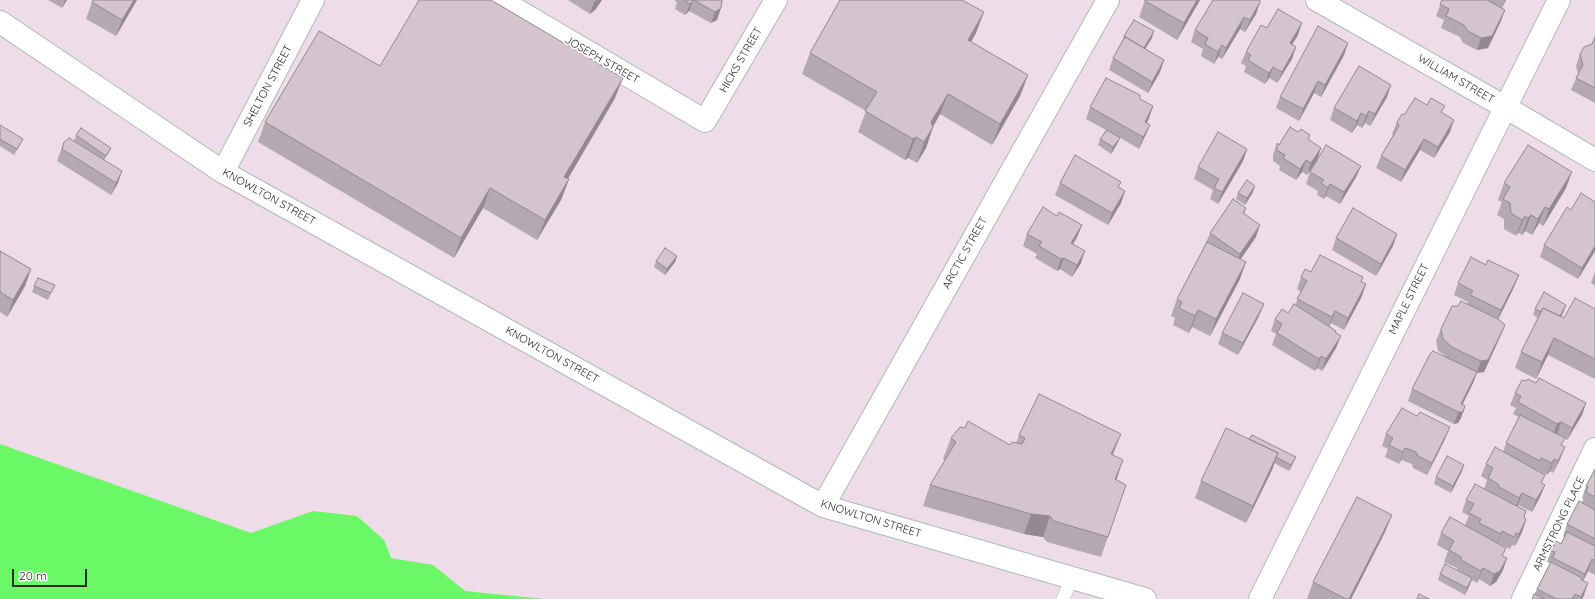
<!DOCTYPE html>
<html>
<head>
<meta charset="utf-8">
<style>
	body { margin:0 }
	#map { position:relative; width:1595px; height:599px; overflow:hidden; background:#eedce9; font-family:Quicksand,sans-serif }
	canvas { display:block }
	.scale { position:absolute; left:12px; top:569px; width:75px; height:18px; box-sizing:border-box; border:2px solid #2b2b2b; border-top:0; padding-left:5px; font-size:12px; line-height:14px; white-space:nowrap; color:#2b2b2b; -webkit-text-stroke:3px #fff; paint-order:stroke }
</style>
</head>
<body>
<div id="map">
<canvas width="1595" height="599"></canvas>
<div class="scale">20 m</div>
</div>
<script>
const ctx = document.querySelector('canvas').getContext('2d');
ctx.lineJoin = 'round';
function fillPath(path, color) { ctx.fillStyle = color; ctx.fill(path, 'evenodd'); }
const shape = rows => new Path2D(rows.map(r => 'M' + r).join(''));
function stroke(path, color, width, dash) { ctx.strokeStyle = color; ctx.lineWidth = width; ctx.lineCap = dash ? 'butt' : 'round'; ctx.setLineDash(dash || []); ctx.stroke(path); }
function drawText(font, color, halo, rows, align = 'center') {
  ctx.font = font + ' Quicksand,sans-serif'; ctx.lineWidth = 3.5; ctx.setLineDash([]); ctx.textBaseline = 'middle'; ctx.strokeStyle = halo; ctx.fillStyle = color; for (const [text, x, y, turn = 0] of rows) {
    ctx.save(); ctx.translate(x, y); ctx.rotate((+turn || 0) * Math.PI / 180); ctx.textAlign = isNaN(turn) ? turn : align; if (halo) ctx.strokeText(text, 0, 0); ctx.fillText(text, 0, 0); ctx.restore();
  }
}
fillPath(shape([
	[0,444,251,533,313,511,357,516,384,540,391,558,433,565,465,591,544,599,0,599]
]), '#6af866');
const lane = shape([
	[1063,599,1072,578]
]);
const street = shape([
	[500,0,705,121,776,0],
	[1317,0,1505,107,1595,160],
	[223,172,313,0],
	[1260,599,1559,0],
	[1523,599,1595,449]
]);
const secondary = shape([
	[0,22,223,172,823,506,1145,599],
	[823,506,1108,0]
]);
stroke(lane, '#acbcb4', 14);
stroke(street, '#acbcb4', 24);
stroke(secondary, '#acbcb4', 24);
stroke(lane, '#fff', 13);
stroke(street, '#fff', 22);
stroke(secondary, '#fff', 22);
fillPath(shape([
	[48,0,67,0,62,8],
	[137,0,116,36,86,19,92,2],
	[568,0,602,0,595,10,590,14],
	[674,0,722,0,717,20,711,23,689,11,685,15,675,9,677,2],
	[1145,0,1200,0,1177,40,1139,17],
	[1442,0,1506,0,1502,8,1501,21,1488,48,1477,50,1463,43,1460,37,1441,28,1444,20,1436,16],
	[1260,2,1256,14,1245,32,1240,29,1222,59,1218,57,1214,64,1201,56,1203,49,1191,42,1195,30],
	[1267,28,1298,35,1292,44,1292,59,1277,83,1269,78,1265,84,1244,72,1246,66,1241,63,1246,52],
	[976,33,971,42,1028,75,1020,96,992,145,940,114,933,127,926,148,917,163,908,158,905,160,858,132,866,111,802,74,810,53],
	[1124,36,1152,38,1145,49,1164,60,1160,72,1148,93,1109,70,1113,58,1122,41],
	[1595,37,1595,103,1571,90,1578,74,1576,66,1580,54,1592,44],
	[1348,43,1344,55,1321,97,1314,93,1299,121,1276,108,1280,97],
	[380,66,615,98,568,179,569,179,561,200,537,240,483,208,454,258,258,142,265,122],
	[1387,97,1370,126,1365,123,1362,128,1357,125,1352,133,1330,120,1334,108],
	[1140,99,1153,106,1149,118,1147,123,1150,125,1145,136,1139,149,1117,136,1120,138,1117,144,1111,154,1098,145,1100,139,1106,130,1086,119,1090,107],
	[1442,113,1450,132,1434,158,1420,150,1401,182,1376,168,1381,156,1393,135,1392,134,1397,122,1404,115],
	[0,125,20,145,14,155,0,146],
	[1298,132,1310,135,1308,140,1321,148,1317,160,1307,175,1302,172,1296,180,1279,170,1280,166,1273,161,1273,155,1277,143,1279,145],
	[76,135,111,148,108,154,104,160,118,183,111,195,57,161,64,142,74,141],
	[1247,149,1243,161,1218,204,1210,199,1213,190,1194,179,1198,167],
	[1361,166,1356,177,1340,204,1326,196,1324,199,1317,195,1318,191,1306,184,1310,172],
	[1060,183,1119,187,1125,191,1121,203,1108,225,1055,195],
	[1504,183,1566,188,1543,226,1539,223,1532,235,1525,231,1522,235,1518,233,1516,236,1504,229,1504,219,1497,215,1502,202,1498,200],
	[1253,192,1245,205,1236,199,1238,193],
	[1246,208,1244,214,1256,237,1240,259,1240,279,1210,336,1192,327,1189,333,1173,325,1175,318,1171,316,1177,299,1205,245,1210,233],
	[1571,210,1595,251,1578,279,1540,257,1544,245],
	[1057,216,1082,225,1077,237,1073,244,1081,263,1072,277,1060,269,1057,271,1035,258,1037,254,1023,246,1027,234],
	[1336,238,1393,246,1376,276,1332,250],
	[0,251,31,269,25,286,7,317,0,312],
	[677,256,675,262,665,275,654,267,656,261],
	[1486,265,1519,275,1514,287,1498,319,1500,337,1484,372,1477,372,1473,383,1462,405,1461,418,1458,423,1454,424,1408,401,1412,389,1445,356,1438,351,1436,341,1441,329,1458,306,1467,304,1468,302,1454,295,1458,283],
	[1595,271,1595,286,1591,283],
	[1311,272,1361,282,1362,296,1344,330,1331,323,1329,326,1336,331,1336,348,1322,371,1317,368,1315,371,1272,345,1276,334,1271,331,1275,319,1288,313,1295,305,1301,292,1297,289,1301,277],
	[34,286,52,291,48,300,32,292],
	[1535,309,1564,311,1561,317,1564,318,1595,309,1595,379,1548,355,1536,379,1515,368,1521,352,1538,318,1533,315],
	[1259,316,1238,355,1218,344,1222,333],
	[1526,381,1536,383,1586,403,1582,415,1567,440,1557,434,1562,446,1565,447,1560,459,1553,473,1550,471,1547,475,1537,470,1542,484,1545,485,1540,497,1532,512,1518,505,1517,506,1526,511,1524,517,1526,520,1522,532,1515,546,1512,545,1510,549,1498,543,1503,556,1503,570,1496,582,1490,586,1479,579,1477,583,1472,580,1465,595,1438,580,1440,574,1457,570,1457,568,1444,562,1448,551,1437,545,1441,533,1465,525,1469,516,1462,512,1466,500,1484,489,1487,480,1481,476,1486,464,1503,452,1506,443,1519,417,1513,414,1516,408,1510,405,1515,393],
	[1386,434,1445,439,1427,475,1413,468,1412,464,1401,460,1399,464,1385,457,1388,449,1382,446],
	[1019,435,1113,455,1116,480,1108,537,1101,557,1047,542,1043,537,1024,534,923,506,930,485,945,460,943,459,951,438,1010,445,1016,443],
	[1249,439,1296,457,1289,471,1274,463,1272,470,1246,523,1195,498,1201,481],
	[1595,469,1595,575,1588,571,1583,581,1584,595,1582,599,1532,599,1550,563,1547,562,1551,551,1561,544,1565,537,1563,536,1567,524,1582,503,1584,499,1582,498,1586,486],
	[1462,471,1451,493,1434,484,1436,477],
	[1385,532,1351,599,1307,599,1313,582]
]), '#b5a9b1');
fillPath(shape([
	[65,0,67,0,62,8],
	[134,0,137,0,116,36,122,20],
	[597,0,602,0,595,10,590,14,594,2],
	[693,0,689,11,685,15,690,4],
	[1197,0,1200,0,1177,40,1184,23],
	[1505,0,1506,0,1502,8],
	[1260,2,1256,14,1245,32,1250,20],
	[721,8,717,20,711,23,715,12],
	[1505,10,1501,21,1488,48,1477,50,1481,38],
	[984,12,976,33,960,61,968,40],
	[1244,17,1240,29,1222,59,1226,48],
	[1302,23,1298,35,1286,55,1290,43],
	[1154,31,1152,38,1142,54,1144,48],
	[1348,43,1344,55,1321,97,1325,85],
	[1222,45,1218,57,1214,64,1218,52],
	[1296,47,1292,59,1277,83,1282,72],
	[1164,60,1160,72,1148,93,1152,82],
	[1273,67,1269,78,1265,84,1269,73],
	[1028,75,1020,96,992,145,1000,124],
	[623,78,615,98,557,197,564,177],
	[1318,81,1314,93,1299,121,1303,109],
	[1391,85,1387,97,1370,126,1375,114],
	[948,94,940,114,924,143,931,122],
	[1153,106,1149,118,1141,134,1145,122],
	[1369,111,1365,123,1362,128,1366,116],
	[1361,113,1357,125,1352,133,1357,121],
	[1454,120,1450,132,1434,158,1438,147],
	[1150,125,1145,136,1139,149,1143,137],
	[933,127,926,148,917,163,924,142],
	[916,137,908,158,905,160,913,139],
	[1120,138,1117,144,1111,154,1113,147],
	[1424,139,1420,150,1401,182,1405,170],
	[1321,148,1317,160,1307,175,1311,163],
	[1247,149,1243,161,1218,204,1222,192],
	[1306,160,1302,172,1296,180,1300,169],
	[1361,166,1356,177,1340,204,1344,192],
	[122,171,118,183,111,195,116,183],
	[1572,172,1566,188,1543,226,1549,209],
	[569,179,561,200,537,240,545,220],
	[1330,184,1326,196,1324,199,1328,188],
	[1255,186,1253,192,1245,205,1247,198],
	[490,188,483,208,454,258,461,238],
	[1125,191,1121,203,1108,225,1112,213],
	[1545,207,1539,223,1532,235,1538,219],
	[1531,215,1525,231,1522,235,1528,218],
	[1525,216,1518,233,1516,236,1522,220],
	[1082,225,1077,237,1067,255,1071,243],
	[1260,225,1256,237,1236,266,1240,254],
	[1397,234,1393,246,1376,276,1381,264],
	[1595,246,1595,251,1578,279,1582,268],
	[1085,251,1081,263,1072,277,1077,265],
	[677,256,675,262,665,275,667,269],
	[1064,258,1060,269,1057,271,1061,259],
	[1246,262,1240,279,1210,336,1216,319],
	[31,269,25,286,7,317,13,300],
	[1519,275,1514,287,1497,322,1501,310],
	[1366,284,1362,296,1344,330,1348,318],
	[1264,304,1259,316,1238,355,1243,343],
	[1566,305,1564,311,1555,328,1557,321],
	[1198,310,1192,327,1189,333,1195,316],
	[1335,311,1331,323,1328,329,1332,317],
	[1505,325,1500,337,1484,372,1477,373,1481,361],
	[1341,336,1336,348,1322,371,1326,359],
	[1554,338,1548,355,1536,379,1542,362],
	[1321,356,1317,368,1315,371,1319,359],
	[1477,372,1473,383,1459,412,1465,406,1461,418,1458,423,1454,424,1461,404],
	[1586,403,1582,415,1567,440,1572,428],
	[1561,422,1557,434,1553,435,1557,424],
	[1450,427,1445,439,1427,475,1432,463],
	[1121,434,1113,454,1104,474,1111,454],
	[1565,447,1560,459,1553,473,1558,461],
	[1405,448,1401,460,1399,464,1403,452],
	[1278,453,1272,470,1246,523,1253,506],
	[1296,457,1289,471,1291,465],
	[1554,459,1550,471,1547,475,1552,463],
	[1123,460,1116,481,1115,479],
	[1464,465,1462,471,1451,493,1453,486],
	[1545,485,1540,497,1532,512,1536,500],
	[1522,493,1518,505,1515,510,1519,498],
	[1031,514,1050,516,1043,537,1024,534],
	[1392,515,1385,532,1351,599,1349,599],
	[1526,520,1522,532,1515,546,1519,534],
	[1502,531,1498,543,1496,546,1501,534],
	[1507,558,1503,570,1496,582,1490,586,1494,574],
	[1592,559,1588,571,1581,585,1585,574],
	[1483,568,1479,579,1477,583,1481,571],
	[1472,578,1470,584,1465,595,1467,588],
	[1588,583,1584,595,1582,599,1580,599]
]), '#948990');
const building = shape([
	[93,0,134,0,122,20,92,2,93,0],
	[419,0,491,0,623,78,564,177,569,179,545,220,490,188,461,238,265,122,319,31,380,66,419,0],
	[684,0,693,0,690,4,684,0],
	[694,0,722,0,721,8,715,12,694,0],
	[840,0,962,0,984,12,968,40,1028,75,1000,124,948,94,931,122,933,127,924,142,916,137,913,139,865,111,877,92,810,53,840,0],
	[1145,0,1197,0,1184,23,1145,1,1145,0],
	[1213,0,1260,0,1260,2,1250,20,1244,17,1226,48,1222,45,1218,52,1205,44,1208,38,1195,30,1213,0],
	[1442,0,1487,0,1505,10,1492,36,1481,38,1468,31,1464,25,1446,16,1449,9,1440,4,1442,0],
	[1278,9,1302,23,1290,43,1296,47,1282,72,1273,67,1269,73,1248,60,1251,55,1246,52,1261,25,1267,28,1278,9],
	[1134,20,1154,31,1144,48,1124,36,1134,20],
	[1318,26,1348,43,1325,85,1318,81,1303,109,1280,97,1318,26],
	[1125,37,1164,60,1152,82,1113,58,1125,37],
	[1595,37,1595,88,1576,78,1583,65,1580,54,1584,47,1592,44,1595,37],
	[1359,66,1391,85,1375,114,1369,111,1366,116,1361,113,1357,121,1334,108,1359,66],
	[1106,78,1140,95,1140,99,1153,106,1145,122,1150,125,1143,137,1090,107,1106,78],
	[1415,98,1427,105,1431,98,1445,106,1441,112,1454,120,1438,147,1424,139,1405,170,1381,156,1399,126,1397,122,1402,114,1404,115,1415,98],
	[0,125,23,139,17,149,0,139,0,125],
	[1290,127,1298,132,1301,129,1310,135,1308,139,1321,148,1311,163,1306,160,1300,169,1283,158,1285,155,1277,150,1277,143,1279,145,1290,127],
	[81,128,111,148,106,156,76,135,81,128],
	[1107,130,1120,138,1113,147,1100,139,1107,130],
	[1218,132,1247,149,1222,192,1214,188,1219,179,1198,167,1218,132],
	[69,138,122,171,116,183,62,149,64,142,69,138],
	[1326,145,1361,166,1344,192,1330,184,1328,188,1321,183,1324,180,1310,172,1326,145],
	[1528,145,1572,172,1549,209,1545,207,1538,219,1531,215,1528,218,1525,216,1522,220,1511,213,1510,203,1503,199,1510,187,1504,183,1528,145],
	[1075,155,1121,182,1118,187,1125,191,1112,213,1060,183,1075,155],
	[1247,180,1255,186,1247,198,1238,193,1247,180],
	[1581,193,1595,202,1595,246,1582,268,1544,245,1567,207,1571,210,1581,193],
	[1233,199,1246,208,1243,213,1260,225,1240,254,1210,233,1233,199],
	[1043,207,1057,216,1059,212,1082,225,1071,243,1085,251,1077,265,1064,258,1061,259,1039,246,1042,242,1027,234,1043,207],
	[1353,208,1397,234,1381,264,1336,238,1353,208],
	[1207,242,1246,262,1216,319,1198,310,1195,316,1179,308,1182,302,1177,299,1207,242],
	[665,248,677,256,667,269,656,261,665,248],
	[0,251,31,269,13,300,0,292,0,251],
	[1320,255,1363,277,1361,282,1366,284,1348,318,1335,311,1332,317,1297,299,1307,281,1301,277,1305,269,1311,272,1320,255],
	[1471,257,1486,265,1488,260,1519,275,1501,310,1470,295,1473,291,1458,283,1471,257],
	[38,278,55,285,51,293,34,286,38,278],
	[1544,292,1566,305,1560,316,1543,308,1541,312,1535,309,1544,292],
	[1243,293,1264,304,1243,343,1222,333,1243,293],
	[1575,298,1595,309,1595,359,1554,338,1542,362,1521,352,1543,308,1564,318,1575,298],
	[1461,301,1498,319,1505,325,1488,360,1481,361,1452,347,1443,339,1441,329,1452,306,1458,306,1461,301],
	[1294,304,1336,331,1335,332,1341,336,1326,359,1321,356,1319,359,1277,333,1282,324,1275,319,1282,309,1288,313,1294,304],
	[1433,351,1477,372,1461,404,1465,406,1463,412,1458,412,1412,389,1430,354,1433,351],
	[1539,378,1586,403,1572,428,1561,422,1557,424,1518,402,1521,396,1515,393,1522,380,1526,381,1528,379,1536,383,1539,378],
	[1039,394,1121,434,1111,454,1123,460,1115,479,1126,485,1108,537,1054,521,1050,516,1031,514,930,485,956,442,951,438,960,427,965,428,968,421,1010,445,1012,442,1022,444,1025,438,1019,435,1039,394],
	[1402,408,1417,416,1420,412,1450,427,1432,463,1418,456,1416,452,1405,448,1403,452,1389,445,1393,438,1386,434,1402,408],
	[1520,415,1565,438,1561,445,1565,447,1558,461,1554,459,1552,463,1541,458,1540,461,1506,443,1520,415],
	[1226,428,1278,453,1253,506,1201,481,1226,428],
	[1252,435,1296,457,1291,465,1276,457,1278,453,1249,439,1252,435],
	[1495,447,1545,475,1541,483,1545,485,1536,500,1522,493,1519,498,1499,487,1498,484,1488,478,1493,468,1486,464,1495,447],
	[1447,456,1464,465,1453,486,1436,477,1447,456],
	[1595,469,1595,497,1586,492,1588,487,1586,486,1595,469],
	[1475,484,1526,511,1524,516,1526,520,1519,534,1516,533,1514,537,1502,531,1501,534,1479,523,1481,519,1469,513,1474,504,1466,500,1475,484],
	[1357,497,1392,515,1349,599,1346,599,1313,582,1357,497],
	[1579,501,1595,510,1595,539,1567,524,1579,501],
	[1450,517,1506,548,1502,556,1507,558,1500,571,1494,574,1483,568,1481,571,1461,560,1461,557,1449,550,1454,541,1441,533,1450,517],
	[1567,532,1595,546,1595,561,1592,559,1585,574,1553,558,1555,552,1551,551,1556,541,1561,544,1567,532],
	[1551,562,1582,578,1581,580,1588,583,1581,597,1575,594,1572,599,1557,599,1537,589,1551,562],
	[1445,564,1472,578,1467,588,1440,574,1445,564],
	[1419,594,1429,599,1417,599,1419,594],
	[1534,594,1544,599,1532,599,1534,594]
]);
fillPath(building, '#d3c4ce');
stroke(building, '#948990', 1);
drawText('11px', '#2b2b2b', '#fff', [
	["JOSEPH STREET",602,60,30],
	["HICKS STREET",741,60,-60],
	["WILLIAM STREET",1456,79,30],
	["SHELTON STREET",268,86,-62],
	["KNOWLTON STREET",269,197,29],
	["ARCTIC STREET",965,253,-61],
	["MAPLE STREET",1409,299,-64],
	["KNOWLTON STREET",552,355,29],
	["KNOWLTON STREET",871,519,17],
	["ARMSTRONG PLACE",1559,524,-64]
]);
</script>
</body>
</html>
